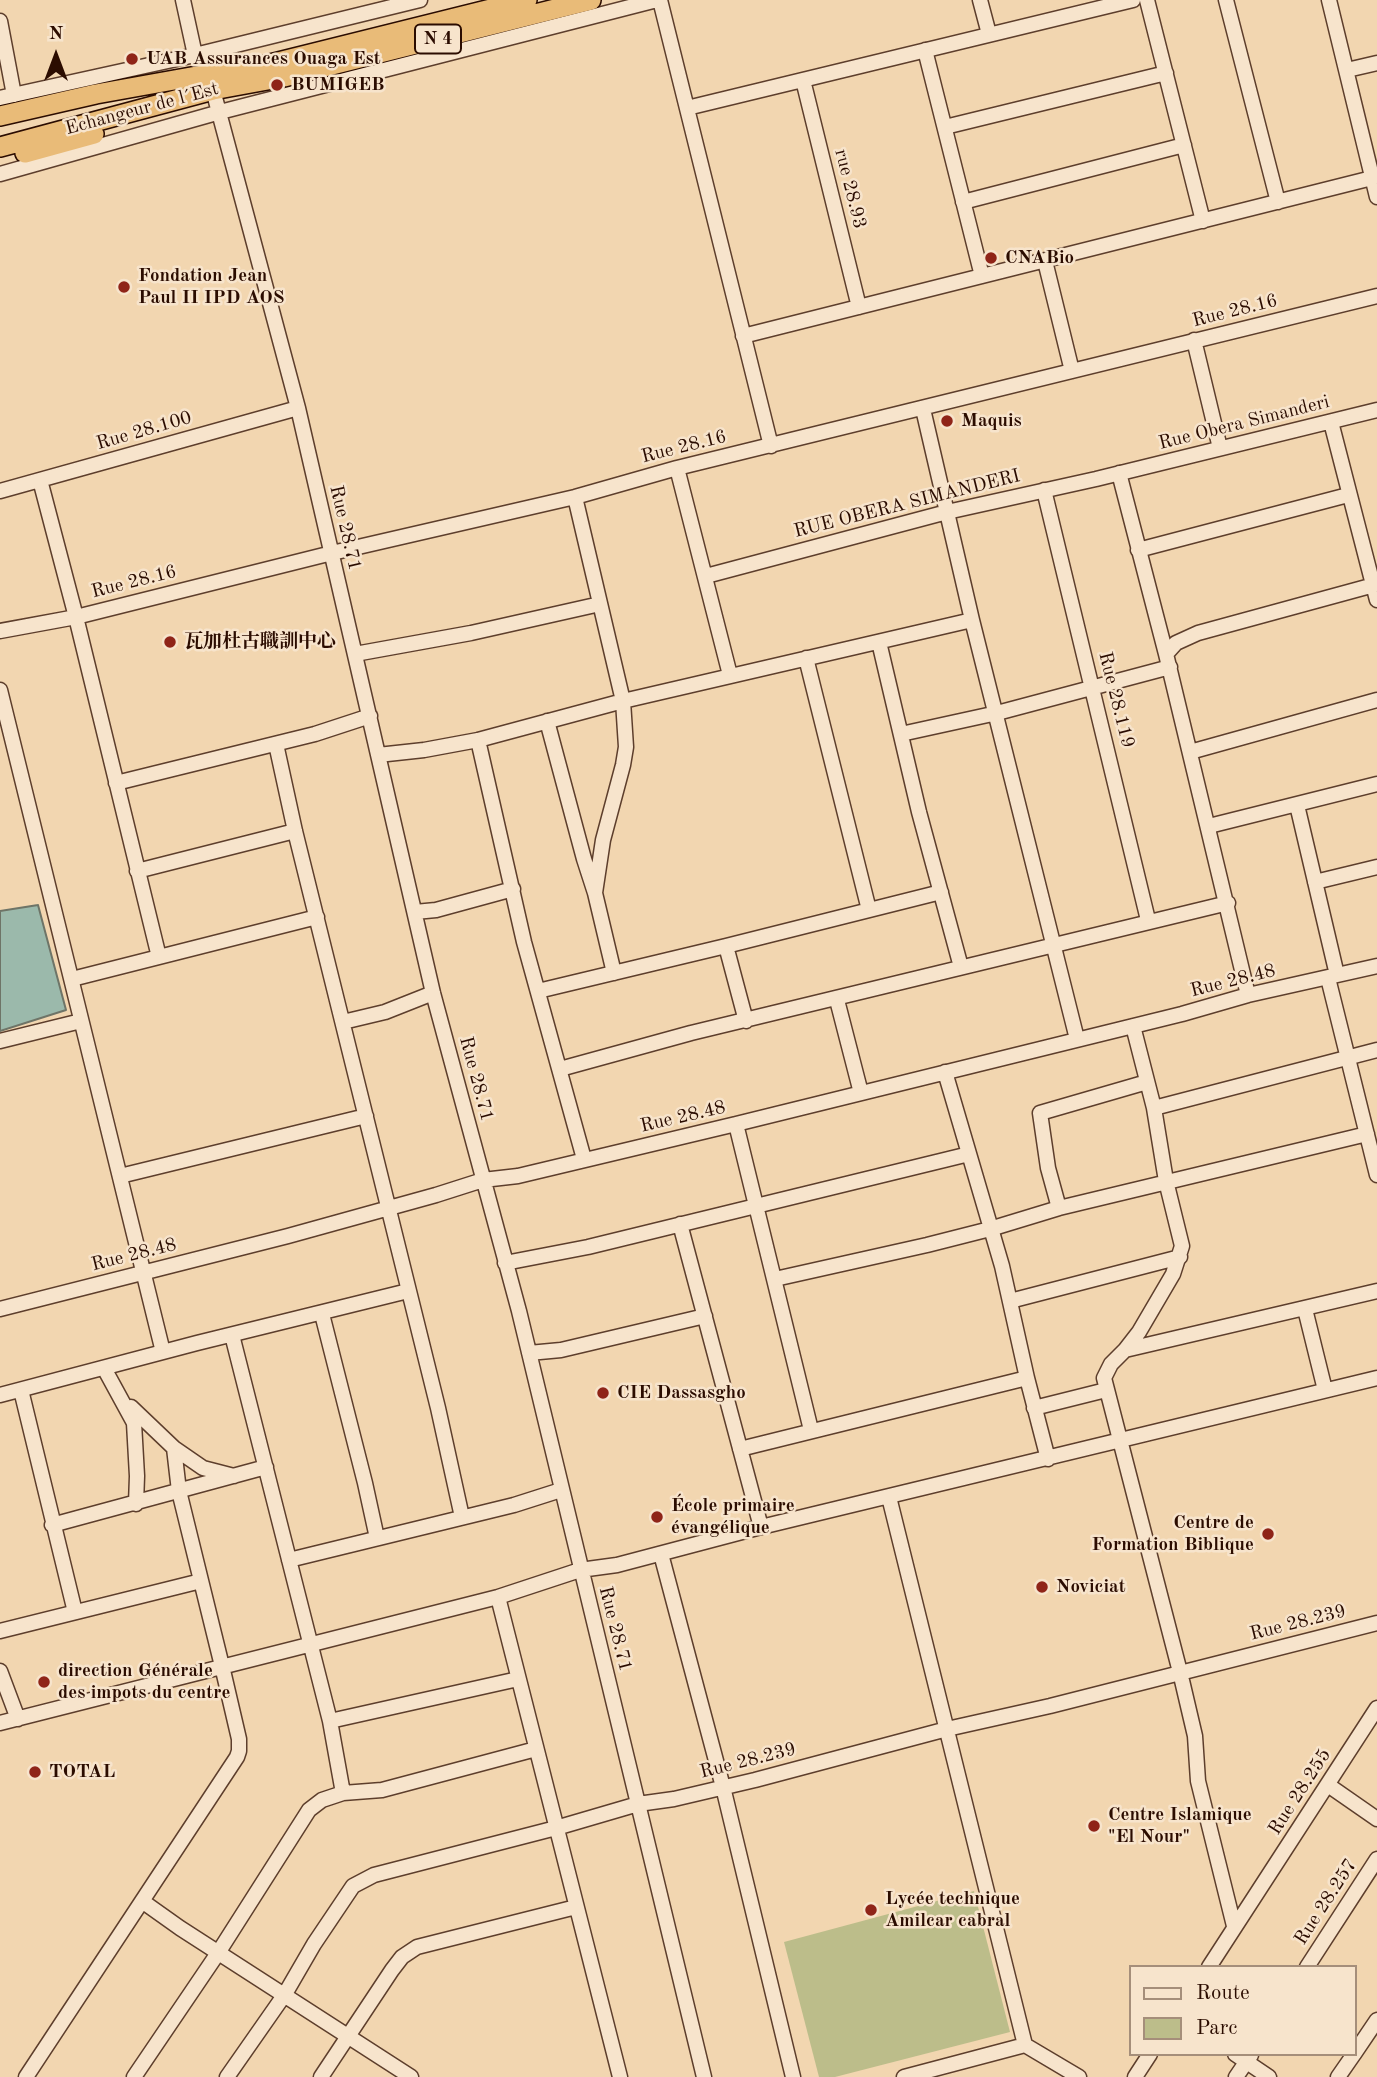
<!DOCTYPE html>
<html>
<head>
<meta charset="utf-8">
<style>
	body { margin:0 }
	#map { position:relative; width:1377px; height:2077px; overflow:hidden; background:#f2d6b0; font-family:"Old Standard TT",serif }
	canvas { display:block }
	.legend { position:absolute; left:1129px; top:1965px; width:228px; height:91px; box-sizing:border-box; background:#f7e4cc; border:2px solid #a58e7a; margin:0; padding:9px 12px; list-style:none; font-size:21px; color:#2b0c00 }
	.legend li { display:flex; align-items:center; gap:14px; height:35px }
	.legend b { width:35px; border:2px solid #a58e7a }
	.north { position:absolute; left:21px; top:21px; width:70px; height:70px; -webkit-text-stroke:5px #f7e4cc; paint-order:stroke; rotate:0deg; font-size:19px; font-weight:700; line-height:28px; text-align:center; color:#2b0c00 }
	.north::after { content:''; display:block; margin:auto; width:24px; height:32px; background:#2b0c00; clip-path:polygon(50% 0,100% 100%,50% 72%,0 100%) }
</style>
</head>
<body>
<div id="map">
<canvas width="1377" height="2077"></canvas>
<ul class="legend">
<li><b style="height:9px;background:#f7e4cc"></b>Route</li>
<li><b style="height:19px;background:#bcbd8a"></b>Parc</li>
</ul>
<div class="north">N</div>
</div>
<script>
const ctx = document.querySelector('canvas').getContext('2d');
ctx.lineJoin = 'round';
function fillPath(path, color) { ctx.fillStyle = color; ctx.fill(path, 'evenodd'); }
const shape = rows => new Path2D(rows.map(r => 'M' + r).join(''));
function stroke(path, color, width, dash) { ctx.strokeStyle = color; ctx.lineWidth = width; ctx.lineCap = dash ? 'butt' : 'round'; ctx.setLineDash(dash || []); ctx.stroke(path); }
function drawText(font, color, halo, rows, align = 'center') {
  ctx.font = font + ' "Old Standard TT","Noto Serif SC",serif'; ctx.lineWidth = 5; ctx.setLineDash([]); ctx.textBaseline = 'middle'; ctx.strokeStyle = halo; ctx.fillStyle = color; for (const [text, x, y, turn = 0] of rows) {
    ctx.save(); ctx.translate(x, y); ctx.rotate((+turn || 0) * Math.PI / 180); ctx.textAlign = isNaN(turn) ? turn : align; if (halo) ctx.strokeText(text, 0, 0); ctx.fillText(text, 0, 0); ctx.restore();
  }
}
fillPath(shape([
	[974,1891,1010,2032,835,2077,819,2077,784,1942]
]), '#bcbd8a');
const water = shape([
	[38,905,66,1010,0,1031,0,911,38,905]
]);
fillPath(water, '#9bb9ab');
stroke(water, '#6e7467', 2);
const minor = shape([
	[183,0,195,55],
	[660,0,771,446],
	[980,0,989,34],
	[1147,0,1203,221],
	[1226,0,1278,202],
	[1329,0,1377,197],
	[0,21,14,95],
	[925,50,982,276],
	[1347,70,1377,63],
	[803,80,859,307],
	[213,90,298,408,433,993,519,1311,704,2077],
	[0,98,195,55,420,0],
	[687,108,1133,0],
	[945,127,1166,73],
	[0,174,220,112,657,0],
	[963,202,1184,145],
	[1045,261,1072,371],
	[743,336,1372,178],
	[1194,340,1220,448],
	[923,409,972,620,1077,1039],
	[1331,422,1377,600],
	[677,468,730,675],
	[1119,473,1166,654,1248,995],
	[40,480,76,617,159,957],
	[1044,490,1148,920],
	[0,491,298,408],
	[575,497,623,701,626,747,623,765,603,840,595,893],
	[1138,550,1348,495],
	[706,576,947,512,1096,479,1377,410],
	[0,631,76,617,332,553,575,497,677,468,1377,296],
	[879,642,919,812,961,967],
	[355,654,471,633,600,604],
	[1166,654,1176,643,1198,633,1374,585],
	[806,658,869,910],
	[0,690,163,1352],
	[547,721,584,859,595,893,614,973],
	[901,734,997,713,1170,667],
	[478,740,524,942,584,1159],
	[276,744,295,831,438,1408,462,1517],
	[1190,752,1377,700],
	[378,755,424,750,478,740,623,701,972,620],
	[116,783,315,734,370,716],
	[1297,805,1337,975],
	[1209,826,1377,784],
	[137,871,295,831],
	[1315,882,1377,867],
	[415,912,436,910,513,889],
	[726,946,746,1021],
	[1328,978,1377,1175],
	[72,979,317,917],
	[538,991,726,946,941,892],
	[837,1000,861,1093],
	[343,1022,385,1012,433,993],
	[0,1041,81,1021],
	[560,1069,691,1033,1228,903],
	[945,1072,1002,1266,1027,1378,1048,1459],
	[1154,1108,1377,1050],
	[736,1124,811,1430],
	[120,1176,366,1116],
	[1059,1208,1048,1168,1040,1113,1147,1082],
	[680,1224,761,1527],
	[505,1263,588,1247,969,1154],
	[775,1279,927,1245,990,1229,1059,1208,1367,1134],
	[1010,1301,1180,1257],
	[0,1309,288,1236,436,1195,483,1180,518,1176,736,1124,1182,1014,1248,995,1377,966],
	[1305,1309,1325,1390],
	[322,1314,365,1483,377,1538],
	[232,1335,330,1721,343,1793],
	[1125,1350,1139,1332,1173,1274,1182,1246,1166,1181,1154,1108,1133,1026],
	[529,1353,561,1350,705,1316],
	[104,1368,134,1423,137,1476,136,1504],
	[21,1390,75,1612],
	[0,1395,197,1343,408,1291],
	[131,1407,174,1448,203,1468,234,1476],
	[1034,1408,1106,1390],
	[740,1449,1027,1378],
	[889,1497,1025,2045],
	[52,1525,266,1467],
	[661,1554,723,1787,793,2077],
	[289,1560,514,1505,561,1490],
	[498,1597,620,2077],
	[0,1631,201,1581],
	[0,1671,18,1719],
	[330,1721,518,1679],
	[0,1723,498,1597,580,1570,617,1565,761,1527,1377,1378],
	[1328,1785,1377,1819],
	[142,1901,180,1928,411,2077],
	[1234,1926,1198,1781,1195,1736,1180,1672,1104,1378,1111,1364,1125,1350,1377,1291],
	[1209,1967,1377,1708],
	[1307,1967,1377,1859],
	[1235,2054,1269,2077],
	[1354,2054,1377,2020],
	[26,2077,237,1757,239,1751,239,1739,222,1666,179,1491,174,1448],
	[134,2077,218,1953,309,1810,322,1800,343,1793,382,1790,536,1749],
	[227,2077,285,1994,314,1944,353,1886,374,1875,556,1828,638,1804,674,1799,755,1780,947,1729,1050,1706,1377,1623],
	[321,2077,392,1970,402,1957,417,1947,576,1907],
	[904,2077,1025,2045,1079,2077],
	[1135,2077,1150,2054],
	[1236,2077,1251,2055],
	[1338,2077,1354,2054]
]);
const highway = shape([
	[218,77,527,0],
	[0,116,96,94,230,70],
	[0,147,213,90,284,77,591,0],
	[25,153,94,134]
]);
stroke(minor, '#5d3e2c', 17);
stroke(highway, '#2b0c00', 22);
stroke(minor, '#f7e4cc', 14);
stroke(highway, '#e9bb78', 19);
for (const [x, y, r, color] of [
	[132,59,7,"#8f2418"],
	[277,85,7,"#8f2418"],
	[991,258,7,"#8f2418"],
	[124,287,7,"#8f2418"],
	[947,421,7,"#8f2418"],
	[170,642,7,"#8f2418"],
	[603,1393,7,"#8f2418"],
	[657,1517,7,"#8f2418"],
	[1268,1534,7,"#8f2418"],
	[1042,1587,7,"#8f2418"],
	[44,1682,7,"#8f2418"],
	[35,1772,7,"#8f2418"],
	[1094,1826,7,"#8f2418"],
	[871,1910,7,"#8f2418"]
]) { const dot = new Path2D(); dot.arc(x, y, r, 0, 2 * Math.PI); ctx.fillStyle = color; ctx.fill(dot); stroke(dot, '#f7e4cc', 2.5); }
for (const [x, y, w] of [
	[438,39,46]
]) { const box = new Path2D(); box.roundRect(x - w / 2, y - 14.5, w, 29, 5); ctx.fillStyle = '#f7e4cc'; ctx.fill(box); stroke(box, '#2b0c00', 2); }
drawText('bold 18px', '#2b0c00', null, [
	["N 4",438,39]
]);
drawText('bold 19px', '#2b0c00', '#f7e4cc', [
	["UAB Assurances Ouaga Est",146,59],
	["BUMIGEB",291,85],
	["CNABio",1005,258],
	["Fondation Jean",138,276],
	["Paul II IPD AOS",138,298],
	["Maquis",961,421],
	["瓦加杜古職訓中心",184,642],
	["CIE Dassasgho",617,1393],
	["École primaire",671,1506],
	["évangélique",671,1528],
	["Centre de",1254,1523,"right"],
	["Formation Biblique",1254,1545,"right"],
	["Noviciat",1056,1587],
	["direction Générale",58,1671],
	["des impots du centre",58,1693],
	["TOTAL",49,1772],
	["Centre Islamique",1108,1815],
	["\"El Nour\"",1108,1837],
	["Lycée technique",885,1899],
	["Amilcar cabral",885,1921]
], 'left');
drawText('19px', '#2b0c00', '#f7e4cc', [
	["Echangeur de l´Est",142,109,-15],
	["rue 28.93",850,189,76],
	["Rue 28.16",1235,311,-14],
	["Rue Obera Simanderi",1244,423,-14],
	["Rue 28.100",144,431,-16],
	["Rue 28.16",684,447,-14],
	["RUE OBERA SIMANDERI",907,504,-14],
	["Rue 28.71",345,528,77],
	["Rue 28.16",134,582,-14],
	["Rue 28.119",1116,700,76],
	["Rue 28.48",1233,981,-14],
	["Rue 28.71",476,1079,75],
	["Rue 28.48",683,1117,-13],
	["Rue 28.48",134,1255,-14],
	["Rue 28.239",1298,1623,-14],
	["Rue 28.71",615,1629,76],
	["Rue 28.239",748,1761,-14],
	["Rue 28.255",1300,1792,-57],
	["Rue 28.257",1326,1902,-57]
]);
</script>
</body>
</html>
